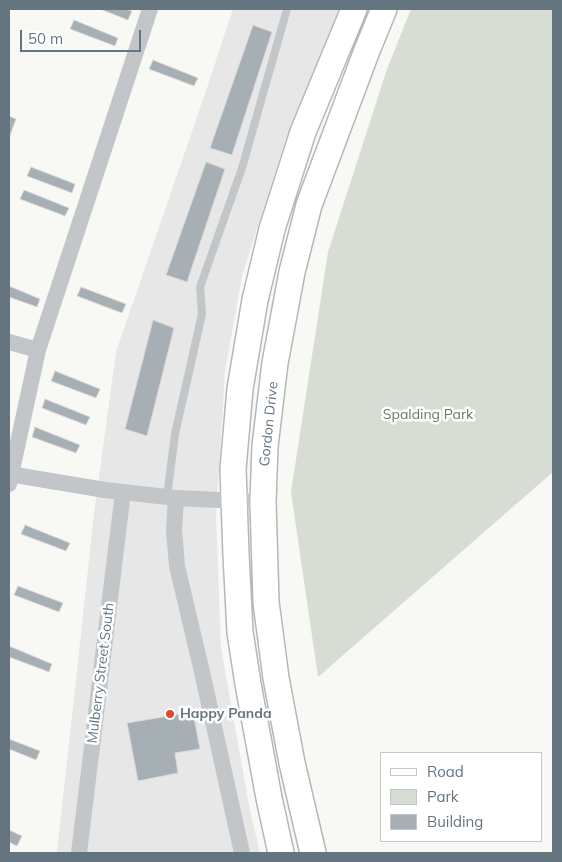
<!DOCTYPE html>
<html>
<head>
<meta charset="utf-8">
<style>
	body { margin:0 }
	#map { position:relative; width:562px; height:862px; overflow:hidden; background:#f8f8f5; font-family:Mulish,sans-serif }
	canvas { display:block }
	.frame { position:absolute; inset:0; border:10px solid #647580; pointer-events:none }
	.legend { position:absolute; left:380px; top:752px; width:162px; height:90px; box-sizing:border-box; background:#fff; border:1px solid #c1c8cc; margin:0; padding:6px 9px; list-style:none; font-size:15px; color:#647580 }
	.legend li { display:flex; align-items:center; gap:10px; height:25px }
	.legend b { width:25px; border:1px solid #c1c8cc }
	.scale { position:absolute; left:20px; top:30px; width:121px; height:22px; box-sizing:border-box; border:2px solid #647580; border-top:0; padding-left:6px; font-size:15px; line-height:18px; white-space:nowrap; color:#647580; -webkit-text-stroke:4px #fff; paint-order:stroke }
</style>
</head>
<body>
<div id="map">
<canvas width="562" height="862"></canvas>
<div class="frame"></div>
<ul class="legend">
<li><b style="height:6px;background:#fff"></b>Road</li>
<li><b style="height:14px;background:#d8ddd4"></b>Park</li>
<li><b style="height:14px;background:#a6afb4"></b>Building</li>
</ul>
<div class="scale">50 m</div>
</div>
<script>
const ctx = document.querySelector('canvas').getContext('2d');
ctx.lineJoin = 'round';
function fillPath(path, color) { ctx.fillStyle = color; ctx.fill(path, 'evenodd'); }
const shape = rows => new Path2D(rows.map(r => 'M' + r).join(''));
function stroke(path, color, width, dash) { ctx.strokeStyle = color; ctx.lineWidth = width; ctx.lineCap = dash ? 'butt' : 'round'; ctx.setLineDash(dash || []); ctx.stroke(path); }
function drawText(font, color, halo, rows, align = 'center') {
  ctx.font = font + ' Mulish,sans-serif'; ctx.lineWidth = 5; ctx.setLineDash([]); ctx.textBaseline = 'middle'; ctx.strokeStyle = halo; ctx.fillStyle = color; for (const [text, x, y, turn = 0] of rows) {
    ctx.save(); ctx.translate(x, y); ctx.rotate((+turn || 0) * Math.PI / 180); ctx.textAlign = isNaN(turn) ? turn : align; if (halo) ctx.strokeText(text, 0, 0); ctx.fillText(text, 0, 0); ctx.restore();
  }
}
fillPath(shape([
	[233,9,339,9,285,141,242,276,225,371,216,517,221,648,250,811,260,853,57,853,94,514,116,352,207,88]
]), '#e6e7e6');
fillPath(shape([
	[411,9,553,9,553,472,318,677,291,492,328,252,387,69]
]), '#d8ddd4');
const building = shape([
	[100,9,126,9,132,11,128,20,100,9],
	[74,20,118,38,115,46,70,29,74,20],
	[253,25,272,32,232,155,210,148,253,25],
	[153,60,198,78,194,86,149,69,153,60],
	[9,116,16,119,9,138,9,116],
	[206,162,225,169,187,282,166,275,206,162],
	[31,167,75,184,72,193,27,176,31,167],
	[24,190,69,208,65,216,20,199,24,190],
	[9,286,40,299,37,307,9,297,9,286],
	[81,287,126,304,122,313,77,296,81,287],
	[153,320,174,328,147,436,125,429,153,320],
	[55,371,100,389,96,398,51,381,55,371],
	[45,399,90,417,86,425,42,408,45,399],
	[35,427,80,445,76,453,32,437,35,427],
	[25,525,70,543,66,551,21,534,25,525],
	[18,586,63,603,59,612,14,595,18,586],
	[9,646,52,664,49,672,9,657,9,646],
	[193,712,200,749,175,753,178,773,138,781,127,723,193,712],
	[9,739,40,751,36,760,9,749,9,739],
	[9,830,22,836,17,846,9,842,9,830]
]);
fillPath(building, '#a6afb4');
stroke(building, '#dad9d8', 1);
const primary = shape([
	[281,853,269,798,248,684,240,632,236,554,233,469,240,389,255,300,272,229,303,132,354,9],
	[313,853,292,763,276,678,266,602,263,502,265,446,275,363,292,272,309,205,366,53,384,9]
]);
stroke(primary, '#b3b8bc', 28);
stroke(shape([
	[167,497,175,434,202,314,200,287,242,168,287,9]
]), '#c2c6c9', 8);
stroke(shape([
	[9,342,38,350],
	[9,474,105,490,176,498,263,502],
	[9,484,38,350,150,9],
	[176,498,174,530,177,566,202,672,242,853],
	[79,853,123,492]
]), '#c2c6c9', 16);
stroke(primary, '#fff', 25);
for (const [x, y, r, color] of [
	[170,714,5,"#df4b2e"]
]) { const dot = new Path2D(); dot.arc(x, y, r, 0, 2 * Math.PI); ctx.fillStyle = color; ctx.fill(dot); stroke(dot, '#fff', 2); }
drawText('14px', '#677862', '#fff', [
	["Spalding Park",428,415]
]);
drawText('14px', '#647580', '#fff', [
	["Gordon Drive",269,424,-84],
	["Mulberry Street South",101,673,-83]
]);
drawText('bold 14px', '#647580', '#fff', [
	["Happy Panda",180,714]
], 'left');
</script>
</body>
</html>
